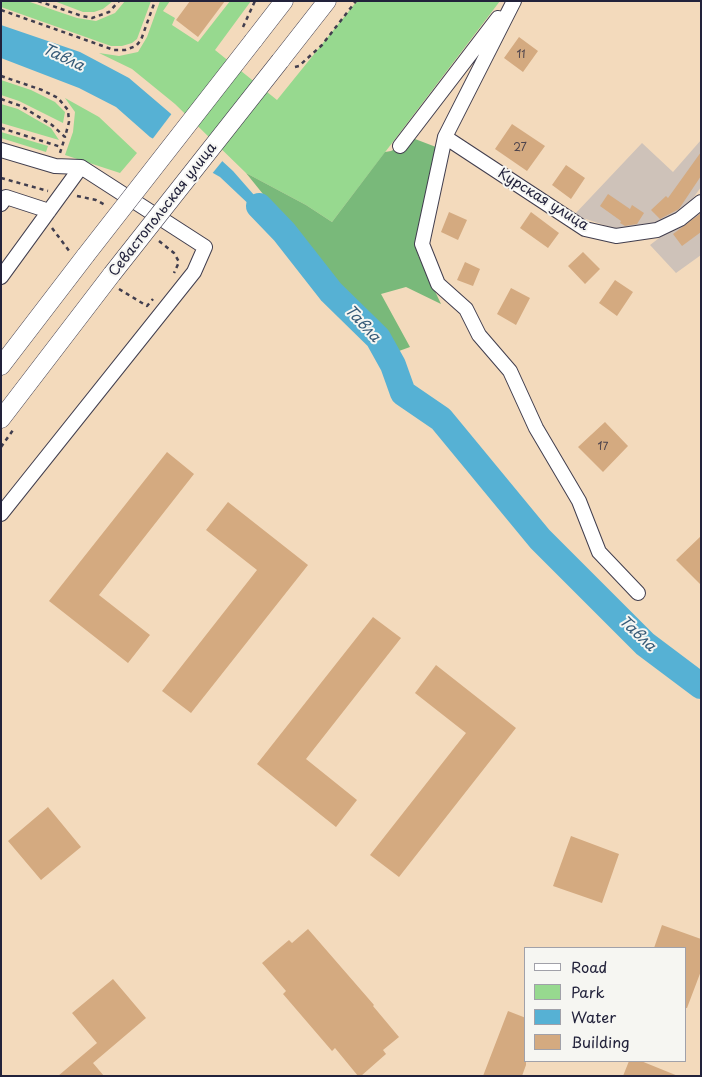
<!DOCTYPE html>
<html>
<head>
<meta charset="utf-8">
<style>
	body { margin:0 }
	#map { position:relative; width:702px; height:1077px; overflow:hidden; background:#f3dabc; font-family:"Playpen Sans",sans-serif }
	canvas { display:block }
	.frame { position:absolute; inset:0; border:2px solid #22223b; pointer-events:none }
	.legend { position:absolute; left:524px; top:947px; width:162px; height:115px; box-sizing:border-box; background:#f6f6f2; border:1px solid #a1a1a9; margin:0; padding:6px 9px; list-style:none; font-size:15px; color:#22223b }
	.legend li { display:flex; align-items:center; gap:10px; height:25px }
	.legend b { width:25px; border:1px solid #a1a1a9 }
</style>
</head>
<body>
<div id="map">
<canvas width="702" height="1077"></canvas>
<div class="frame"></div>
<ul class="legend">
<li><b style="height:6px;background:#fff"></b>Road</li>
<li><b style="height:14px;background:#97d98f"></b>Park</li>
<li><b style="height:14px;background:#56b1d4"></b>Water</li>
<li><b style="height:14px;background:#d4aa80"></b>Building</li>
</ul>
</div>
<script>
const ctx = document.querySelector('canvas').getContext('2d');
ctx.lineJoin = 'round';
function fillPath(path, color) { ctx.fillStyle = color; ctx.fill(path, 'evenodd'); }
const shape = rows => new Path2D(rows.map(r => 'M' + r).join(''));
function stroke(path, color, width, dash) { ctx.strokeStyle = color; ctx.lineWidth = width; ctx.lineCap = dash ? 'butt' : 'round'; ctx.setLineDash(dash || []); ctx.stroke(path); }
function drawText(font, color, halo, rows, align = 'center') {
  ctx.font = font + ' "Playpen Sans",sans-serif'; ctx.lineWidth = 4; ctx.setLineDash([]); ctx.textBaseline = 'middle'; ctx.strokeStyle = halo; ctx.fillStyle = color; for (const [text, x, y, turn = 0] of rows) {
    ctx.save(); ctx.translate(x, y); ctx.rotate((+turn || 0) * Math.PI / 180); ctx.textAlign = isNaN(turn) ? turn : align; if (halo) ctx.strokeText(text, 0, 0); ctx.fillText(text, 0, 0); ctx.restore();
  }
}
fillPath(shape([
	[701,140,701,187,686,208,652,228,622,231,574,215,642,143,673,172],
	[701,206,701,255,676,273,650,245]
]), '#cec2b9');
fillPath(shape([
	[1,1,27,1,77,18,96,21,115,13,125,1,151,1,137,39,132,43,122,46,111,46,1,7],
	[54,1,113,1,103,9,94,12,83,12],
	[160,1,170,1,163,11,175,18,172,25,198,42,230,1,251,1,215,50,277,100,357,1,500,1,332,222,306,205,246,173,175,104,132,69,99,53,119,56,138,52,147,37],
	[1,80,31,90,55,102,65,112,63,123,19,101,1,95],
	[65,98,99,117,137,153,120,173,65,155,73,132,75,112],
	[1,104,18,109,51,128,59,140,1,123],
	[1,132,48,146,46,152,1,138]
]), '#97d98f');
fillPath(shape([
	[415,139,436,147,418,255,441,304,406,287,381,294,410,347,399,351,330,277,246,173,306,205,332,222,385,152,391,151]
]), '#79b97a');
fillPath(shape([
	[1,25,80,52,129,78,170,113,233,171,268,211,284,232,256,211,220,177,150,137,116,107,79,88,1,58]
]), '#56b1d4');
fillPath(shape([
	[173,112,224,159,211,175,151,141]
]), '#f3dabc');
stroke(shape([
	[259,206,284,232,331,292,378,338,393,365,403,393,441,419,540,539,645,644,701,686]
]), '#56b1d4', 26);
fillPath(shape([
	[190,1,225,1,198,37,176,20],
	[519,37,538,51,523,72,504,58],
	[512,124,545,146,527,171,495,149],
	[701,152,701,176,679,209,660,219,651,210,666,196,668,198],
	[566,165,585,178,571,199,552,185],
	[608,194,630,209,632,205,644,213,637,224,625,226,620,223,621,221,600,206],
	[449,212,467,220,458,240,441,232],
	[531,212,559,233,548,248,520,228],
	[701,213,701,232,682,246,673,234],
	[583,252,600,269,585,284,568,266],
	[465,262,480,269,473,286,457,280],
	[615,280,633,292,617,316,599,303],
	[511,288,530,298,516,325,497,314],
	[605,422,628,446,603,472,578,447],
	[167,452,194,474,99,595,150,635,128,663,49,601],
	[228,502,308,565,191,713,162,691,257,570,206,530],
	[701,536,701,585,676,560],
	[373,617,401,638,306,759,357,800,336,827,257,764],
	[436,665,516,728,399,877,370,855,466,733,415,693],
	[48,807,81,847,41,880,8,841],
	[571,836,619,854,602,903,553,886],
	[662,925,701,939,701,971,687,1008,686,1008,686,948,654,948],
	[308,929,374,1005,373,1006,399,1037,383,1050,386,1054,361,1076,358,1076,335,1048,332,1051,283,994,286,991,262,963,289,940,292,943],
	[113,979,146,1018,93,1063,104,1076,58,1076,97,1043,72,1013],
	[508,1011,526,1018,526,1065,522,1076,483,1076],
	[629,1061,641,1061,678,1076,623,1076]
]), '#d4aa80');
const minor = shape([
	[514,1,445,137,422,244,438,284,466,309,479,335,510,371,536,428,579,501,599,552,638,593],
	[445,137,585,229,616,236,657,230,680,219,701,202],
	[400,146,498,18],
	[1,150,55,166,81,167,205,247,194,272,1,514],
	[1,204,6,197,49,211],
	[1,277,81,167]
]);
const major = shape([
	[253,41,284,1],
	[280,61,327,1],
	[1,366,86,255],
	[1,419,112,274]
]);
stroke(minor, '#413e4e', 16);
stroke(major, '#413e4e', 19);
stroke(shape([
	[38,1,82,16,92,18,109,12,119,1],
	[1,10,114,50,125,50,136,46,141,40,155,1],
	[243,27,255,1],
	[295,67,299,66,322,45,356,1],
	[1,76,42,90,58,98,68,110,69,122,65,137],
	[1,99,21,106,52,125,65,137,60,153],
	[1,128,61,147],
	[1,178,48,191],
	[77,196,96,200,107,206],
	[52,228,70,252],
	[159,241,174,253,179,262,174,273],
	[119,289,147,306,153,299],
	[1,447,13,430]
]), '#413e4e', 2.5, [4, 4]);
stroke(minor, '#fff', 14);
stroke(major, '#fff', 18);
const majorBridge = shape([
	[86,255,253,41],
	[112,274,280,61]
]);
stroke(majorBridge, '#413e4e', 19, []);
stroke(majorBridge, '#fff', 18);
drawText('11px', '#4e444c', null, [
	["11",521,55],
	["27",520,148],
	["17",603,447]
]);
drawText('14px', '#22223b', '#f6f6f2', [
	["Курская улица",543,200,32],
	["Севастопольская улица",163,210,-52]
]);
drawText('italic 15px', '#375b78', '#f6f6f2', [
	["Тавла",63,58,25],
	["Тавла",362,324,47],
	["Тавла",637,634,43]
]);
</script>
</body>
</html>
